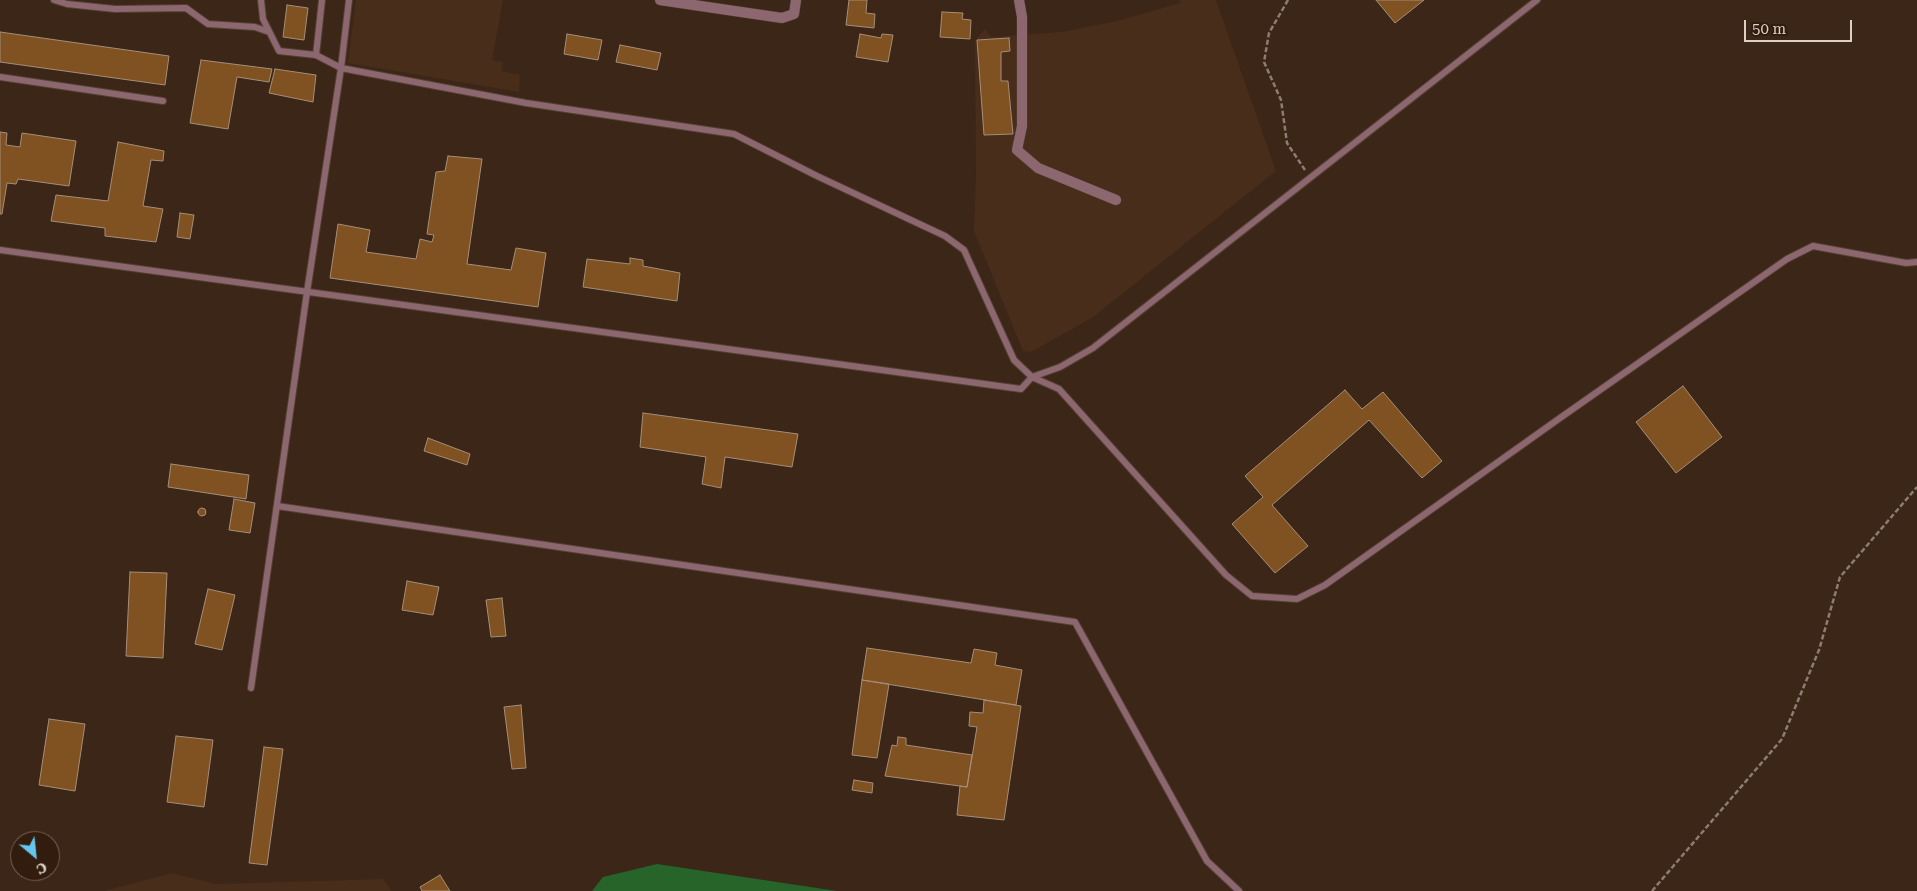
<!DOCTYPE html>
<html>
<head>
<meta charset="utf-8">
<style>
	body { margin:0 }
	#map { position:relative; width:1917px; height:891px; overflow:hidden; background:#3b2618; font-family:"Roboto Serif",serif }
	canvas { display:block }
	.north { position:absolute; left:10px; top:831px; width:50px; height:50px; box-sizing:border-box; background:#311c0e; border:1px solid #766458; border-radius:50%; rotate:152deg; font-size:14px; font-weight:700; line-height:20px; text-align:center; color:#ddcfc6 }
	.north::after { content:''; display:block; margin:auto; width:18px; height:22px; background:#64c5ee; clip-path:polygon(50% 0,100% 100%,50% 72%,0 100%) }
	.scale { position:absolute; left:1744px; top:20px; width:108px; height:22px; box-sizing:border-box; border:2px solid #ddcfc6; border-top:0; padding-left:6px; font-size:15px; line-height:18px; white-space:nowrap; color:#ddcfc6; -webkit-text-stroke:4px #311c0e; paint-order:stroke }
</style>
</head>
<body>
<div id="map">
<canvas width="1917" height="891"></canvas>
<div class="north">С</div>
<div class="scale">50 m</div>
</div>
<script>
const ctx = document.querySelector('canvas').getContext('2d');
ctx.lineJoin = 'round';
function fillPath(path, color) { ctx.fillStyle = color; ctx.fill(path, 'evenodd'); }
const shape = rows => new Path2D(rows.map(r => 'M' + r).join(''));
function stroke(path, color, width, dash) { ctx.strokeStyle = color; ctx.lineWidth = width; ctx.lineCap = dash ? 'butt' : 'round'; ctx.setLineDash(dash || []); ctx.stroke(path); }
fillPath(shape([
	[356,0,503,0,492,60,503,62,501,71,520,75,519,92,348,63],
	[1180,0,1216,0,1276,171,1092,318,1031,352,1023,351,974,231,976,175,975,40,985,29,991,37,1062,32,1117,21,1181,3],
	[172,873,216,884,383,879,392,891,104,891]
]), '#482d1a');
fillPath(shape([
	[657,864,837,891,592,891,603,877]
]), '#27642a');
const building = shape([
	[849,0,867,0,866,13,875,14,874,28,846,25,849,0],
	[1376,0,1424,0,1395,23,1376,0],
	[287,5,308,8,304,40,283,37,287,5],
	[942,12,963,13,962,19,971,20,970,39,940,37,942,12],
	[0,32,169,56,165,85,0,62,0,32],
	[567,34,602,40,598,60,564,54,567,34],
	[860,34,881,38,882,34,893,35,888,62,856,57,860,34],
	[1009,38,1010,51,1001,52,1001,81,1008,81,1013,134,984,135,977,40,1009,38],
	[620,45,661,53,657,70,616,62,620,45],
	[201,60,272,69,269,82,237,77,228,129,190,123,201,60],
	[275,69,316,75,313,102,269,93,275,69],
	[0,132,7,133,6,145,20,147,22,133,76,141,69,186,18,179,16,184,7,183,2,214,0,214,0,132],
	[118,142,164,151,163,161,151,160,143,206,163,209,156,242,105,236,105,228,51,221,56,195,108,201,118,142],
	[448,156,482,159,467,264,511,270,516,248,546,253,538,307,330,278,338,224,370,230,366,252,416,259,420,239,432,242,434,235,427,234,436,172,445,171,448,156],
	[180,213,194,215,190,239,177,237,180,213],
	[630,258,643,260,643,266,680,273,677,301,583,287,587,259,630,264,630,258],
	[1683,386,1722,437,1676,473,1636,422,1683,386],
	[1345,390,1362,409,1383,392,1442,461,1422,478,1369,420,1272,505,1308,546,1275,573,1232,524,1263,497,1245,476,1345,390],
	[643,413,798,434,792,467,725,457,721,488,702,484,706,457,640,447,643,413],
	[428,438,470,454,467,465,424,451,428,438],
	[171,464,249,475,246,499,168,487,171,464],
	[234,499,255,503,250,533,229,530,234,499],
	'198 512a4 4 0 1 1 8 0a4 4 0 1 1-8 0Z',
	[130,572,167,573,163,658,126,656,130,572],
	[407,581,439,587,433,615,402,610,407,581],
	[208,589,235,595,222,650,195,644,208,589],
	[502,598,506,636,491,637,486,600,502,598],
	[867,648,971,663,974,649,997,653,995,665,1022,670,1016,705,862,680,867,648],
	[862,680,889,684,877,758,852,755,862,680],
	[984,700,1021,706,1004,820,957,815,960,786,967,787,977,727,969,726,970,712,983,713,984,700],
	[521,705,526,768,512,769,504,707,521,705],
	[49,719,85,724,75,791,39,785,49,719],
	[176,736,213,740,204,807,167,802,176,736],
	[898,737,906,738,906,745,972,755,967,787,885,776,892,745,897,746,898,737],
	[264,747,283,749,267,865,249,863,264,747],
	[854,780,873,783,872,793,852,790,854,780],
	[440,875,450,891,422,891,420,887,440,875]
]);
fillPath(building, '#805221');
stroke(building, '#a58e7a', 1);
const service = shape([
	[54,0,67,4,115,9,186,8,208,24,255,27,269,32],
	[261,0,263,19,279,51,316,55,322,0],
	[316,55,341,68,349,0],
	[0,77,163,101],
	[0,250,1021,389,1032,377,1059,389,1226,575,1252,596,1297,599,1325,585,1560,418,1787,259,1813,246,1906,263,1917,262],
	[277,506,1075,622,1207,861,1239,891],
	[251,688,307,292,341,68,526,103,734,134,817,176,945,236,964,250,1014,360,1032,377,1060,367,1093,348,1537,0]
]);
const minor = shape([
	[660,0,782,18,794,14,796,0],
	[1019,0,1022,17,1022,126,1017,150,1038,168,1116,200]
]);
stroke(service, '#554134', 8);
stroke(minor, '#554134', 11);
stroke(shape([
	[1288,0,1269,33,1264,62,1281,100,1287,143,1305,170],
	[1652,891,1782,739,1819,650,1840,577,1917,487]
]), '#8e7c71', 2.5, [5, 2.5]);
stroke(service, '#8d676f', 6);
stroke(minor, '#8d676f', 10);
</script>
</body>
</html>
